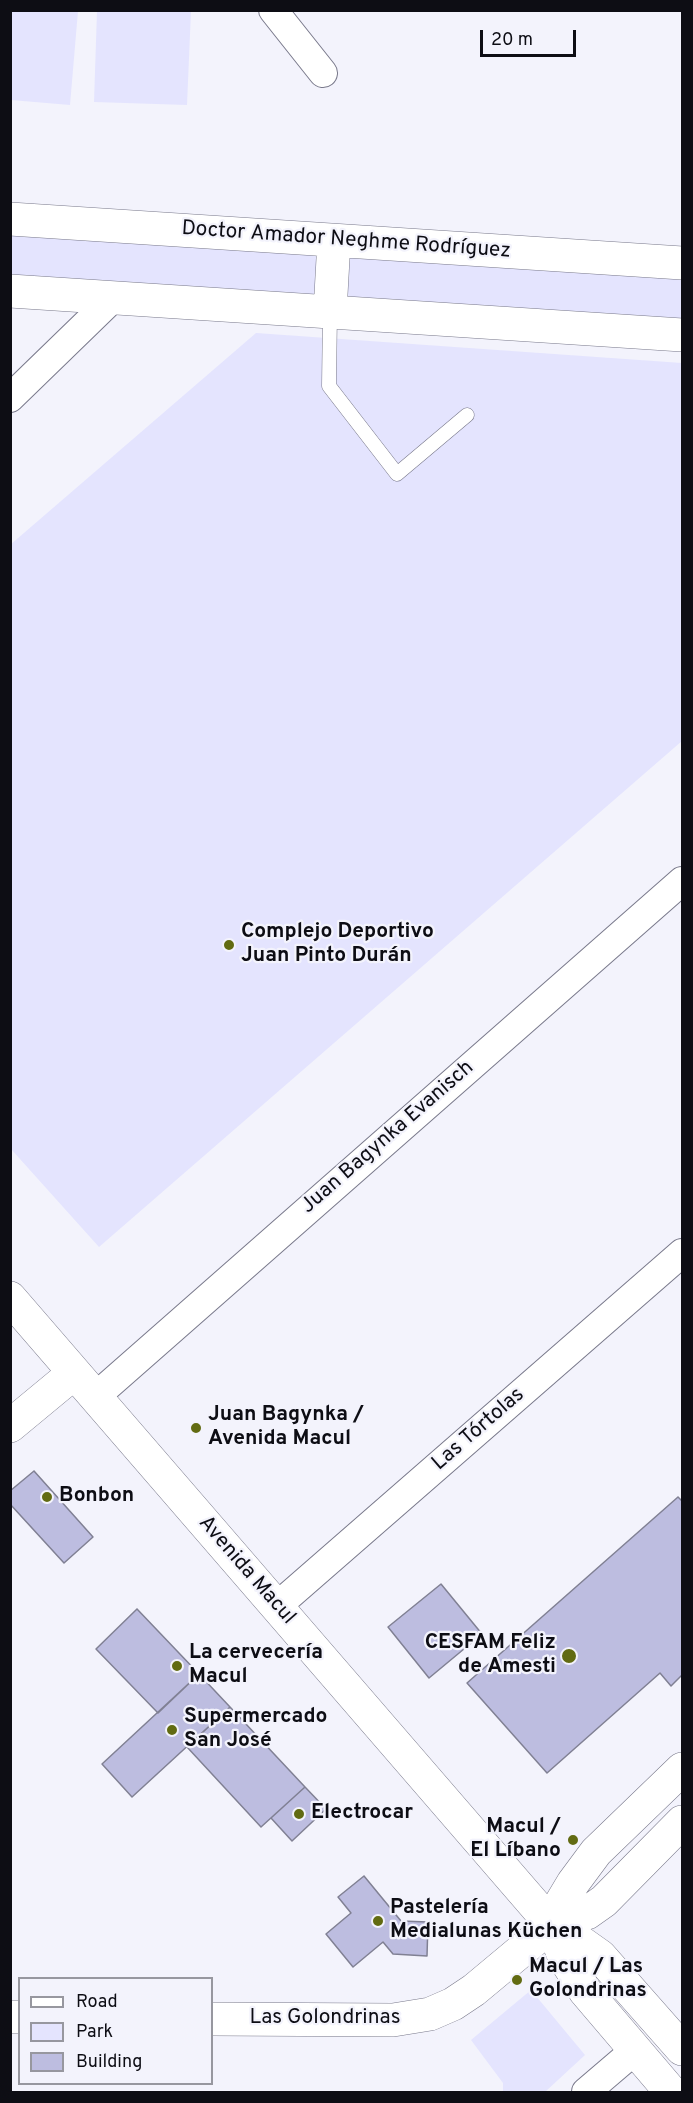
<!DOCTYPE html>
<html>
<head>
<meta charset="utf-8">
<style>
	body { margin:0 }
	#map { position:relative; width:693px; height:2103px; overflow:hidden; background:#f3f3fc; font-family:Overpass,sans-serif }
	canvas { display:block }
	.frame { position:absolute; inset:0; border:12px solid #0d0d14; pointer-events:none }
	.legend { position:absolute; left:18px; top:1977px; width:195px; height:108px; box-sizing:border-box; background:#f3f3fc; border:2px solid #97979f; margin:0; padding:8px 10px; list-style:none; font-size:18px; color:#0d0d14 }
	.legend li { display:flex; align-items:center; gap:12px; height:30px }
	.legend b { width:30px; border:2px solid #97979f }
	.scale { position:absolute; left:480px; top:30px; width:96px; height:27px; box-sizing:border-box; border:3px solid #0d0d14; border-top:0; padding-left:8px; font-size:18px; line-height:21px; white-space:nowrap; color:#0d0d14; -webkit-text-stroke:4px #f3f3fc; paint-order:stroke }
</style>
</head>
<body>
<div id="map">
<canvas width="693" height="2103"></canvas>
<div class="frame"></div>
<ul class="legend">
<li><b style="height:8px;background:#fff"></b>Road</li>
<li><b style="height:16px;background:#e4e4fe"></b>Park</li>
<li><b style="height:16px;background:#bdbde0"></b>Building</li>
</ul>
<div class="scale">20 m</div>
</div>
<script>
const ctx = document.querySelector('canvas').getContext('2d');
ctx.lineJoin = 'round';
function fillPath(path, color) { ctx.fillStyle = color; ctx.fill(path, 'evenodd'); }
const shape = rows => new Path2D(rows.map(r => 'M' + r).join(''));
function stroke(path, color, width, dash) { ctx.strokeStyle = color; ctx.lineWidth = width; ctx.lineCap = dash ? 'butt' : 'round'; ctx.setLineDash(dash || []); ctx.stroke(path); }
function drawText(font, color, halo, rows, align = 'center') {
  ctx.font = font + ' Overpass,sans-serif'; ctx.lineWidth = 4.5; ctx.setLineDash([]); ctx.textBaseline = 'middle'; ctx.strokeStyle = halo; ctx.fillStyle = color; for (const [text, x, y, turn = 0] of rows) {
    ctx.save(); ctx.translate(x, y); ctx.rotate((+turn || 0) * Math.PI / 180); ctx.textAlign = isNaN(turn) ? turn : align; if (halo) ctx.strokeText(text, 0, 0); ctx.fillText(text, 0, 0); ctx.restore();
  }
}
fillPath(shape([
	[10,11,78,11,70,105,11,100],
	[97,11,191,11,187,105,94,102],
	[10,235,682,279,682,320,11,276],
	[256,333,682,363,682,741,99,1247,11,1149,10,545],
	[531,1990,585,2055,545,2092,503,2092,503,2083,471,2040]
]), '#e4e4fe');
const building = shape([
	[34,1471,93,1537,64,1563,10,1504,10,1491,34,1471],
	[678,1497,682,1501,682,1675,671,1686,660,1673,547,1773,467,1683,678,1497],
	[441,1584,482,1634,429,1678,388,1627,441,1584],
	[137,1609,199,1674,158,1713,96,1649,137,1609],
	[199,1674,230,1707,132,1797,102,1764,199,1674],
	[230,1707,305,1787,261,1827,187,1747,230,1707],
	[305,1787,326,1809,292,1841,271,1818,305,1787],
	[364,1876,401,1921,428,1922,427,1956,393,1954,383,1942,353,1967,326,1934,351,1913,338,1897,364,1876]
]);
fillPath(building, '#bdbde0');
stroke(building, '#808093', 1.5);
const lane = shape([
	[330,312,329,386,397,474,467,415]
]);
const street = shape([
	[273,10,323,73],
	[10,398,113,298],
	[95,1397,682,881],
	[276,1607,682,1253],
	[586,2092,634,2051]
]);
const secondary = shape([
	[10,219,682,263],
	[10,291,682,335],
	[330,312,334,241],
	[10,1426,74,1373],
	[552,1925,561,1903,573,1883,596,1852,682,1769],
	[10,2017,20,2017],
	[212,2019,393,2020,430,2014,453,2004,474,1990,552,1925,587,1913,604,1901,682,1822]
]);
const primary = shape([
	[10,1298,552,1925,565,1959,585,1991,671,2092],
	[552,1925,569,1934,600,1956,682,2049]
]);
stroke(lane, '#79798b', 15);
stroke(street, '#79798b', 30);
stroke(secondary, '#79798b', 34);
stroke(primary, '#79798b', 34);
stroke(lane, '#fff', 14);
stroke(street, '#fff', 28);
stroke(secondary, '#fff', 33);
stroke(primary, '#fff', 33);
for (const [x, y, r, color] of [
	[229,945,6,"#626b12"],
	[196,1428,6,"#626b12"],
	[47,1497,6,"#626b12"],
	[569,1656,8,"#626b12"],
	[177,1666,6,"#626b12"],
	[172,1730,6,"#626b12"],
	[299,1814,6,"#626b12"],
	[573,1840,6,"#626b12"],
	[378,1921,6,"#626b12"],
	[517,1980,6,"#626b12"]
]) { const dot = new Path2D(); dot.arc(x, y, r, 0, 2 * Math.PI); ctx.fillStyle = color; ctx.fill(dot); stroke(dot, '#f3f3fc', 2); }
drawText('21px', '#0d0d14', '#f3f3fc', [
	["Doctor Amador Neghme Rodríguez",346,241,4],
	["Juan Bagynka Evanisch",388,1138,-41],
	["Las Tórtolas",479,1430,-41],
	["Avenida Macul",246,1571,49],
	["Las Golondrinas",325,2019]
]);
drawText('bold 21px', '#0d0d14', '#f3f3fc', [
	["Complejo Deportivo",241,933],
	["Juan Pinto Durán",241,957],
	["Juan Bagynka /",208,1416],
	["Avenida Macul",208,1440],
	["Bonbon",59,1497],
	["CESFAM Feliz",556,1644,"right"],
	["de Amesti",556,1668,"right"],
	["La cervecería",189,1654],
	["Macul",189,1678],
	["Supermercado",184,1718],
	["San José",184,1742],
	["Electrocar",311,1814],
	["Macul /",561,1828,"right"],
	["El Líbano",561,1852,"right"],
	["Pastelería",390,1909],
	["Medialunas Küchen",390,1933],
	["Macul / Las",529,1968],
	["Golondrinas",529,1992]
], 'left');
</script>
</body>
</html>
